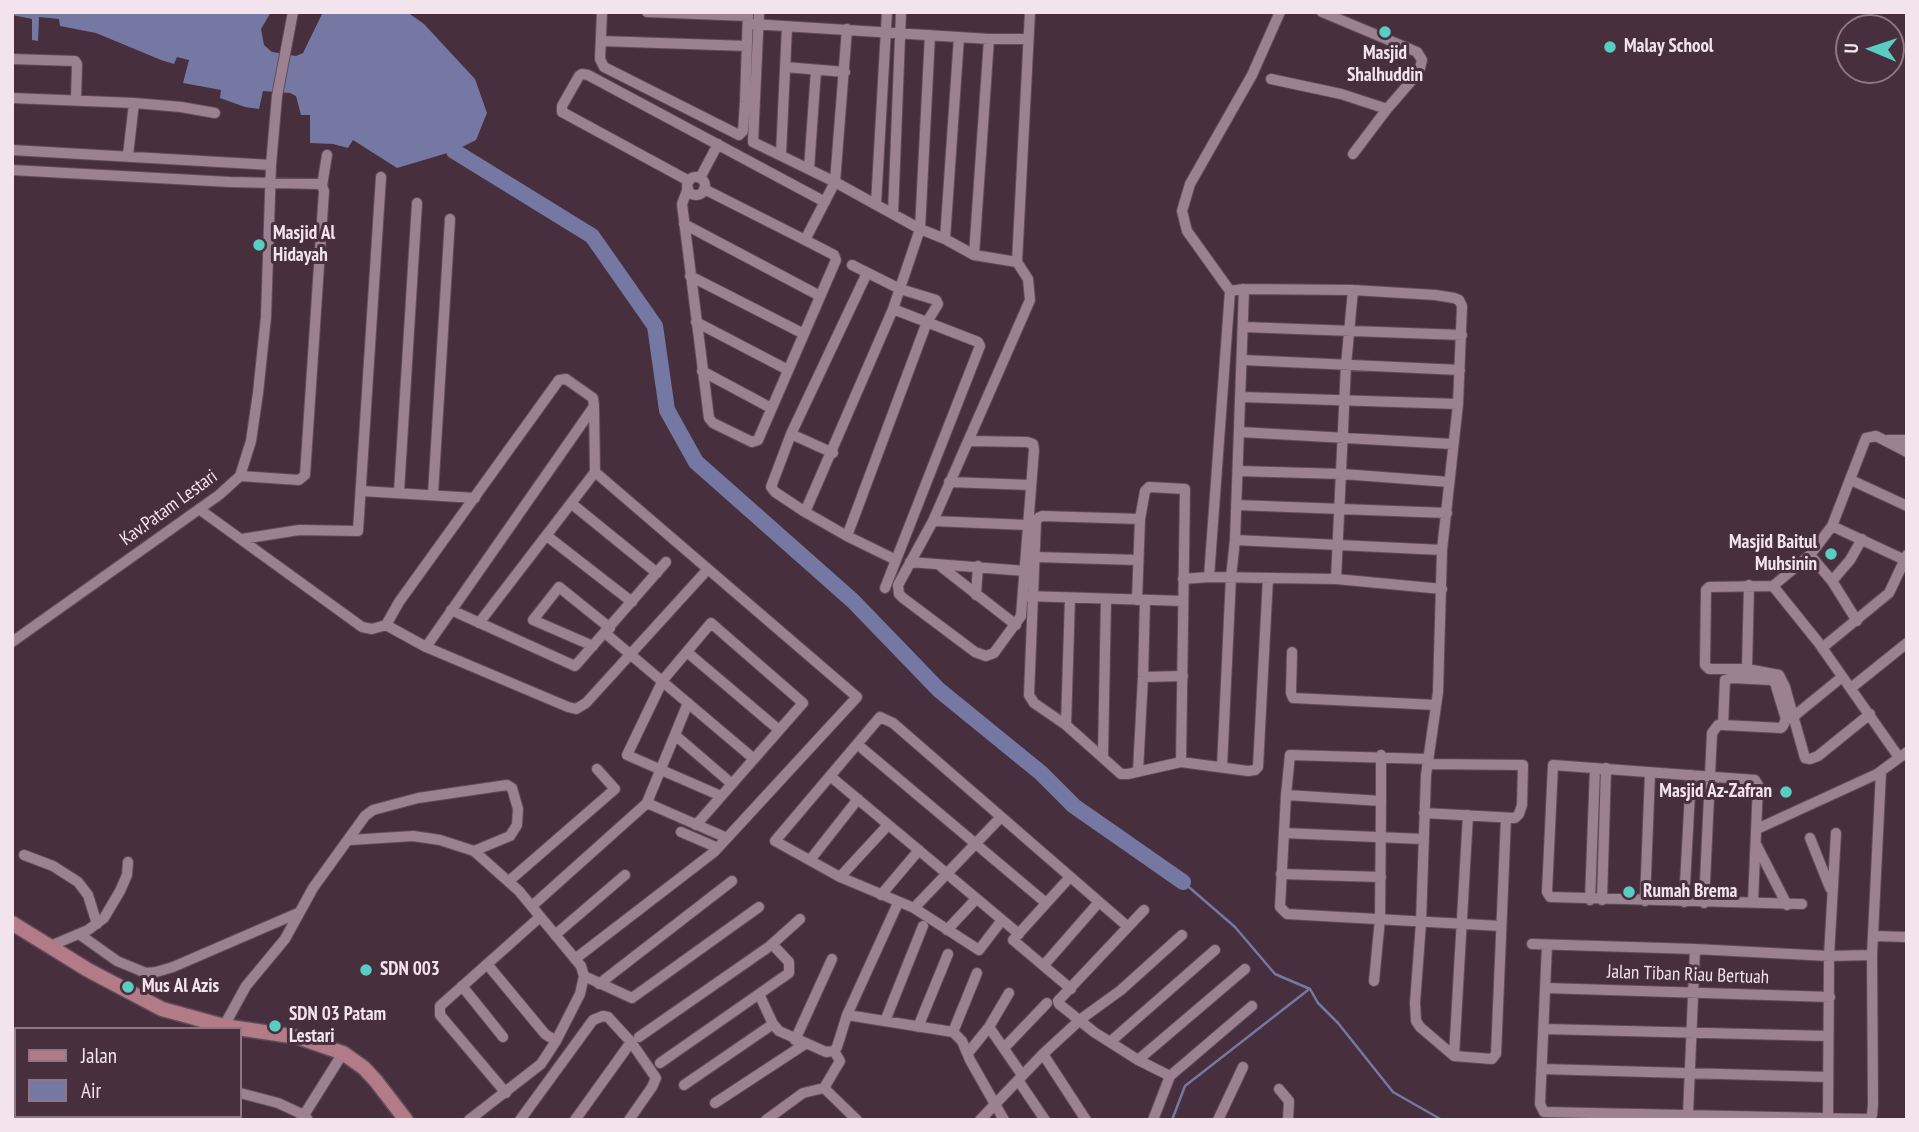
<!DOCTYPE html>
<html>
<head>
<meta charset="utf-8">
<style>
	body { margin:0 }
	#map { position:relative; width:1919px; height:1132px; overflow:hidden; background:#472f3d; font-family:"PT Sans Narrow",sans-serif }
	canvas { display:block }
	.frame { position:absolute; inset:0; border:14px solid #f3e3ec; pointer-events:none }
	.legend { position:absolute; left:14px; top:1027px; width:228px; height:91px; box-sizing:border-box; background:#472f3d; border:2px solid #8c7783; margin:0; padding:9px 12px; list-style:none; font-size:21px; color:#f3e3ec }
	.legend li { display:flex; align-items:center; gap:14px; height:35px }
	.legend b { width:35px; border:2px solid #8c7783 }
	.north { position:absolute; left:1835px; top:14px; width:70px; height:70px; box-sizing:border-box; background:#472f3d; border:2px solid #8c7783; border-radius:50%; rotate:272deg; font-size:19px; font-weight:700; line-height:28px; text-align:center; color:#f3e3ec }
	.north::after { content:''; display:block; margin:auto; width:24px; height:32px; background:#57cec1; clip-path:polygon(50% 0,100% 100%,50% 72%,0 100%) }
</style>
</head>
<body>
<div id="map">
<canvas width="1919" height="1132"></canvas>
<div class="frame"></div>
<ul class="legend">
<li><b style="height:9px;background:#b37a88"></b>Jalan</li>
<li><b style="height:19px;background:#7578a3"></b>Air</li>
</ul>
<div class="north">U</div>
</div>
<script>
const ctx = document.querySelector('canvas').getContext('2d');
ctx.lineJoin = 'round';
function fillPath(path, color) { ctx.fillStyle = color; ctx.fill(path, 'evenodd'); }
const shape = rows => new Path2D(rows.map(r => 'M' + r).join(''));
function stroke(path, color, width, dash) { ctx.strokeStyle = color; ctx.lineWidth = width; ctx.lineCap = dash ? 'butt' : 'round'; ctx.setLineDash(dash || []); ctx.stroke(path); }
function drawText(font, color, halo, rows, align = 'center') {
  ctx.font = font + ' "PT Sans Narrow",sans-serif'; ctx.lineWidth = 6; ctx.setLineDash([]); ctx.textBaseline = 'middle'; ctx.strokeStyle = halo; ctx.fillStyle = color; for (const [text, x, y, turn = 0] of rows) {
    ctx.save(); ctx.translate(x, y); ctx.rotate((+turn || 0) * Math.PI / 180); ctx.textAlign = isNaN(turn) ? turn : align; if (halo) ctx.strokeText(text, 0, 0); ctx.fillText(text, 0, 0); ctx.restore();
  }
}
fillPath(shape([
	[12,12,271,12,261,29,264,45,272,52,296,56,303,53,323,12,407,12,424,24,475,79,487,113,476,140,454,151,397,168,353,140,348,148,333,144,310,143,310,115,301,115,296,96,290,93,263,91,259,109,245,107,220,98,221,90,183,83,189,60,177,57,174,64,161,60,96,33,60,26,59,19,39,17,38,41,32,40,32,19,12,15]
]), '#7578a3');
stroke(shape([
	[1183,882,1235,927,1275,974,1310,989,1318,1003,1338,1023,1393,1092,1442,1120],
	[1172,1120,1185,1086,1308,990]
]), '#7578a3', 2.5);
stroke(shape([
	[454,151,592,236,655,326,667,410,696,462,853,601,939,690,1041,773,1074,806,1183,882]
]), '#7578a3', 16);
const street = shape([
	[602,12,600,59,604,67,739,135,743,131,745,102,748,12],
	[647,12,748,16],
	[759,12,753,142,835,182,920,229,945,239,974,255,1017,262],
	[1280,12,1252,75,1190,184,1182,211,1187,231,1230,291,1244,289,1353,290,1435,295,1454,298,1459,300,1462,306,1458,404,1442,550,1438,692,1426,775,1421,923,1415,1003,1416,1021,1420,1027,1454,1056,1492,1059,1496,1054,1506,818],
	[1322,12,1417,52,1422,60,1419,72,1387,109,1353,154],
	[752,24,989,39,1028,39],
	[601,41,747,46],
	[12,59,75,61,77,64,76,100],
	[785,67,845,72],
	[1271,79,1341,94,1387,109],
	[12,98,134,103,181,107,215,113],
	[12,150,271,165],
	[781,154,787,27],
	[128,155,134,103],
	[809,169,816,70],
	[12,170,230,182,319,184,322,186,324,191,305,475,299,480,240,476],
	'687 186a9 9 0 1 1 18 0a9 9 0 1 1-18 0Z',
	[700,178,718,144],
	[689,181,562,112,562,106,579,76,582,74,588,75,825,202],
	[322,186,327,155],
	[688,188,682,204,709,418,713,423,752,442,758,440,836,260,834,255,805,240],
	[704,189,805,240,835,182,847,29],
	[876,204,887,12],
	[893,214,901,12],
	[684,224,820,296],
	[945,239,959,37],
	[974,255,989,39],
	[867,273,791,434,771,487,775,492,805,512,847,536,896,560],
	[690,276,804,334],
	[696,322,788,370],
	[1243,327,1462,335],
	[1243,360,1460,370],
	[702,371,771,408],
	[1241,397,1458,404],
	[1240,432,1452,444],
	[791,434,833,453],
	[1888,440,1907,440],
	[969,441,1027,442,1033,444,1034,450,1021,616,994,653,986,656,975,652,903,598,899,594,898,585,933,521,1030,300,1028,279,1017,262,1030,12],
	[1238,471,1342,474,1449,482],
	[1851,480,1907,506],
	[949,482,1030,485],
	[362,491,475,498],
	[399,492,417,203],
	[433,494,450,219],
	[572,504,657,573],
	[1236,505,1447,513],
	[199,509,362,627,372,629,386,625,426,647,590,412,594,406,593,398,566,379,559,380,399,602,386,625],
	[805,512,893,309,920,229,930,35],
	[1140,519,1042,516,1038,518,1036,522,1029,695,1034,703,1066,725,1121,774,1128,774,1181,762,1248,771,1255,770,1258,767,1268,578],
	[933,521,1027,525],
	[1832,526,1907,561],
	[547,536,632,602],
	[847,536,927,322,938,304,936,300,900,289,852,265],
	[242,539,299,530,358,531,381,177],
	[1235,540,1442,550],
	[1810,555,1832,581,1857,621],
	[1034,557,1138,560],
	[910,562,1025,571],
	[939,565,1016,625],
	[1209,577,1230,291],
	[1183,579,1209,577,1336,579,1442,589],
	[1336,579,1346,365,1353,290],
	[1832,581,1850,560,1862,539],
	[1773,586,1818,642,1898,756],
	[885,588,980,346,978,342,893,309],
	[976,595,978,566],
	[1026,596,1183,601],
	[1137,600,1140,519,1145,491,1149,487,1185,489,1181,762],
	[451,610,575,666,666,562],
	[479,623,595,472,594,407],
	[605,633,754,759],
	[12,642,219,495,240,476,251,441,258,393,266,317,271,165,277,96,293,12],
	[593,646,533,620,559,587,610,628],
	[426,647,568,707,576,709,586,703,708,569],
	[1822,648,1889,593,1907,555],
	[687,652,779,730],
	[1292,652,1291,693,1293,698,1436,705],
	[1747,669,1749,585],
	[1143,677,1183,676],
	[1851,688,1907,643],
	[1870,714,1818,756,1810,759,1805,758,1785,687,1779,675,1747,669,1709,669,1705,665,1706,590,1709,587,1773,586,1810,555,1832,526,1866,438,1876,436,1907,452],
	[1793,717,1842,677],
	[1066,725,1070,598],
	[675,735,732,784],
	[857,744,1046,903],
	[1103,755,1106,599],
	[1428,759,1290,755,1286,795,1280,907,1287,914,1501,926],
	[1222,767,1231,577,1235,540,1244,289],
	[1138,771,1143,677,1145,600],
	[830,776,1019,934],
	[1286,795,1381,801,1381,755],
	[646,805,688,703],
	[1424,813,1515,818,1519,814,1522,805,1523,765,1427,764],
	[1001,817,914,908,840,877,775,841,880,717,893,723,1127,926],
	[696,825,803,703,711,623,663,680,627,755,721,796],
	[1757,829,1877,774,1907,752],
	[681,832,718,848],
	[1284,833,1422,839],
	[1810,838,1830,888],
	[1757,846,1787,905],
	[24,855,53,866,78,882,88,895,97,924],
	[810,860,858,799],
	[1281,874,1381,877],
	[840,877,888,825],
	[1070,877,1013,940,1071,989],
	[509,881,615,789,597,769],
	[881,895,919,850],
	[1590,900,1595,768],
	[1602,900,1606,768],
	[1645,901,1650,773],
	[1684,902,1691,775],
	[1753,902,1758,785,1755,780,1553,765,1547,892,1550,897,1802,904],
	[1704,903,1712,733,1718,725,1723,725,1781,728,1783,726,1786,719,1775,683,1771,680,1732,678,1725,680,1723,725],
	[532,906,647,803,727,838,857,697,595,472],
	[914,908,979,950,1002,920],
	[1144,910,1058,1001,1059,1004,1094,1032,1138,1060,1170,1076],
	[947,930,976,899],
	[79,934,117,961,146,973,156,972,173,967,298,913],
	[555,935,625,875],
	[1873,936,1907,937],
	[1532,944,1695,949,1829,956,1872,955],
	[1547,945,1540,1104,1544,1112,1869,1119,1872,1115,1873,1104,1872,955,1881,772],
	[50,946,88,930,104,918,120,891,127,875,128,862],
	[575,959,714,852,727,838],
	[487,964,545,1034,556,1041],
	[1044,965,1099,902],
	[584,976,632,998,759,907],
	[1374,981,1380,919,1381,801],
	[599,984,732,881],
	[462,986,503,1037],
	[1546,988,1830,997],
	[759,994,789,973,789,962,772,944],
	[847,1015,898,903],
	[885,1021,923,926],
	[224,1026,246,986,285,939,313,888,365,816,373,810,418,798,507,785,512,788,518,809,517,825,510,836,474,851,440,840,413,836,350,840],
	[918,1027,948,954],
	[989,1027,1022,1075],
	[1544,1029,1828,1036],
	[953,1032,977,973],
	[639,1037,770,946,800,919],
	[795,1040,832,959],
	[1110,1042,1215,950],
	[1004,1048,1047,1003],
	[968,1053,989,1027,1009,993],
	[1043,1054,1086,1120],
	[1454,1056,1468,815],
	[1138,1060,1245,969],
	[660,1063,759,994,773,1024,779,1031,826,1052,834,1051,837,1047,847,1015,953,1032,962,1041,970,1060,1004,1120],
	[1542,1069,1828,1077],
	[1018,1080,1045,1120],
	[684,1085,773,1024],
	[824,1088,857,1120],
	[1279,1089,1289,1101,1288,1120],
	[240,1093,278,1103,304,1115,301,1119],
	[506,1093,440,1015,440,1006,540,917],
	[12,1098,16,1100],
	[715,1103,805,1044],
	[1688,1115,1695,949],
	[1828,1119,1829,956,1836,833],
	[308,1120,304,1115,343,1053],
	[469,1120,541,1064,556,1041,580,994,584,976,581,966,519,891,474,851],
	[520,1120,593,1020,603,1016,608,1017,631,1042,656,1078,652,1087,629,1120],
	[575,1120,631,1042],
	[766,1120,803,1093,824,1088,840,1061,834,1051],
	[980,1120,1043,1054,1081,1019,1121,990,1182,935],
	[1153,1120,1170,1076,1252,1006],
	[1218,1120,1243,1067]
]);
const secondary = shape([
	[12,923,88,970,162,1009,224,1026,297,1037,343,1053,364,1068,376,1081,406,1120]
]);
stroke(street, '#604c58', 12);
stroke(secondary, '#604c58', 17);
stroke(street, '#9c8190', 10);
stroke(secondary, '#b37a88', 14);
for (const [x, y, r, color] of [
	[1385,32,7,"#57cec1"],
	[1610,47,7,"#57cec1"],
	[259,245,7,"#57cec1"],
	[1831,554,7,"#57cec1"],
	[1786,792,7,"#57cec1"],
	[1629,892,7,"#57cec1"],
	[366,970,7,"#57cec1"],
	[128,987,7,"#57cec1"],
	[275,1026,7,"#57cec1"]
]) { const dot = new Path2D(); dot.arc(x, y, r, 0, 2 * Math.PI); ctx.fillStyle = color; ctx.fill(dot); stroke(dot, '#472f3d', 2.5); }
drawText('bold 19px', '#f3e3ec', '#472f3d', [
	["Malay School",1624,47],
	["Masjid",1385,54,"center"],
	["Shalhuddin",1385,76,"center"],
	["Masjid Al",273,234],
	["Hidayah",273,256],
	["Masjid Baitul",1817,543,"right"],
	["Muhsinin",1817,565,"right"],
	["Masjid Az-Zafran",1772,792,"right"],
	["Rumah Brema",1643,892],
	["SDN 003",380,970],
	["Mus Al Azis",142,987],
	["SDN 03 Patam",289,1015],
	["Lestari",289,1037]
], 'left');
drawText('19px', '#f3e3ec', '#472f3d', [
	["Kav.Patam Lestari",169,508,-36],
	["Jalan Tiban Riau Bertuah",1688,975,2]
]);
</script>
</body>
</html>
